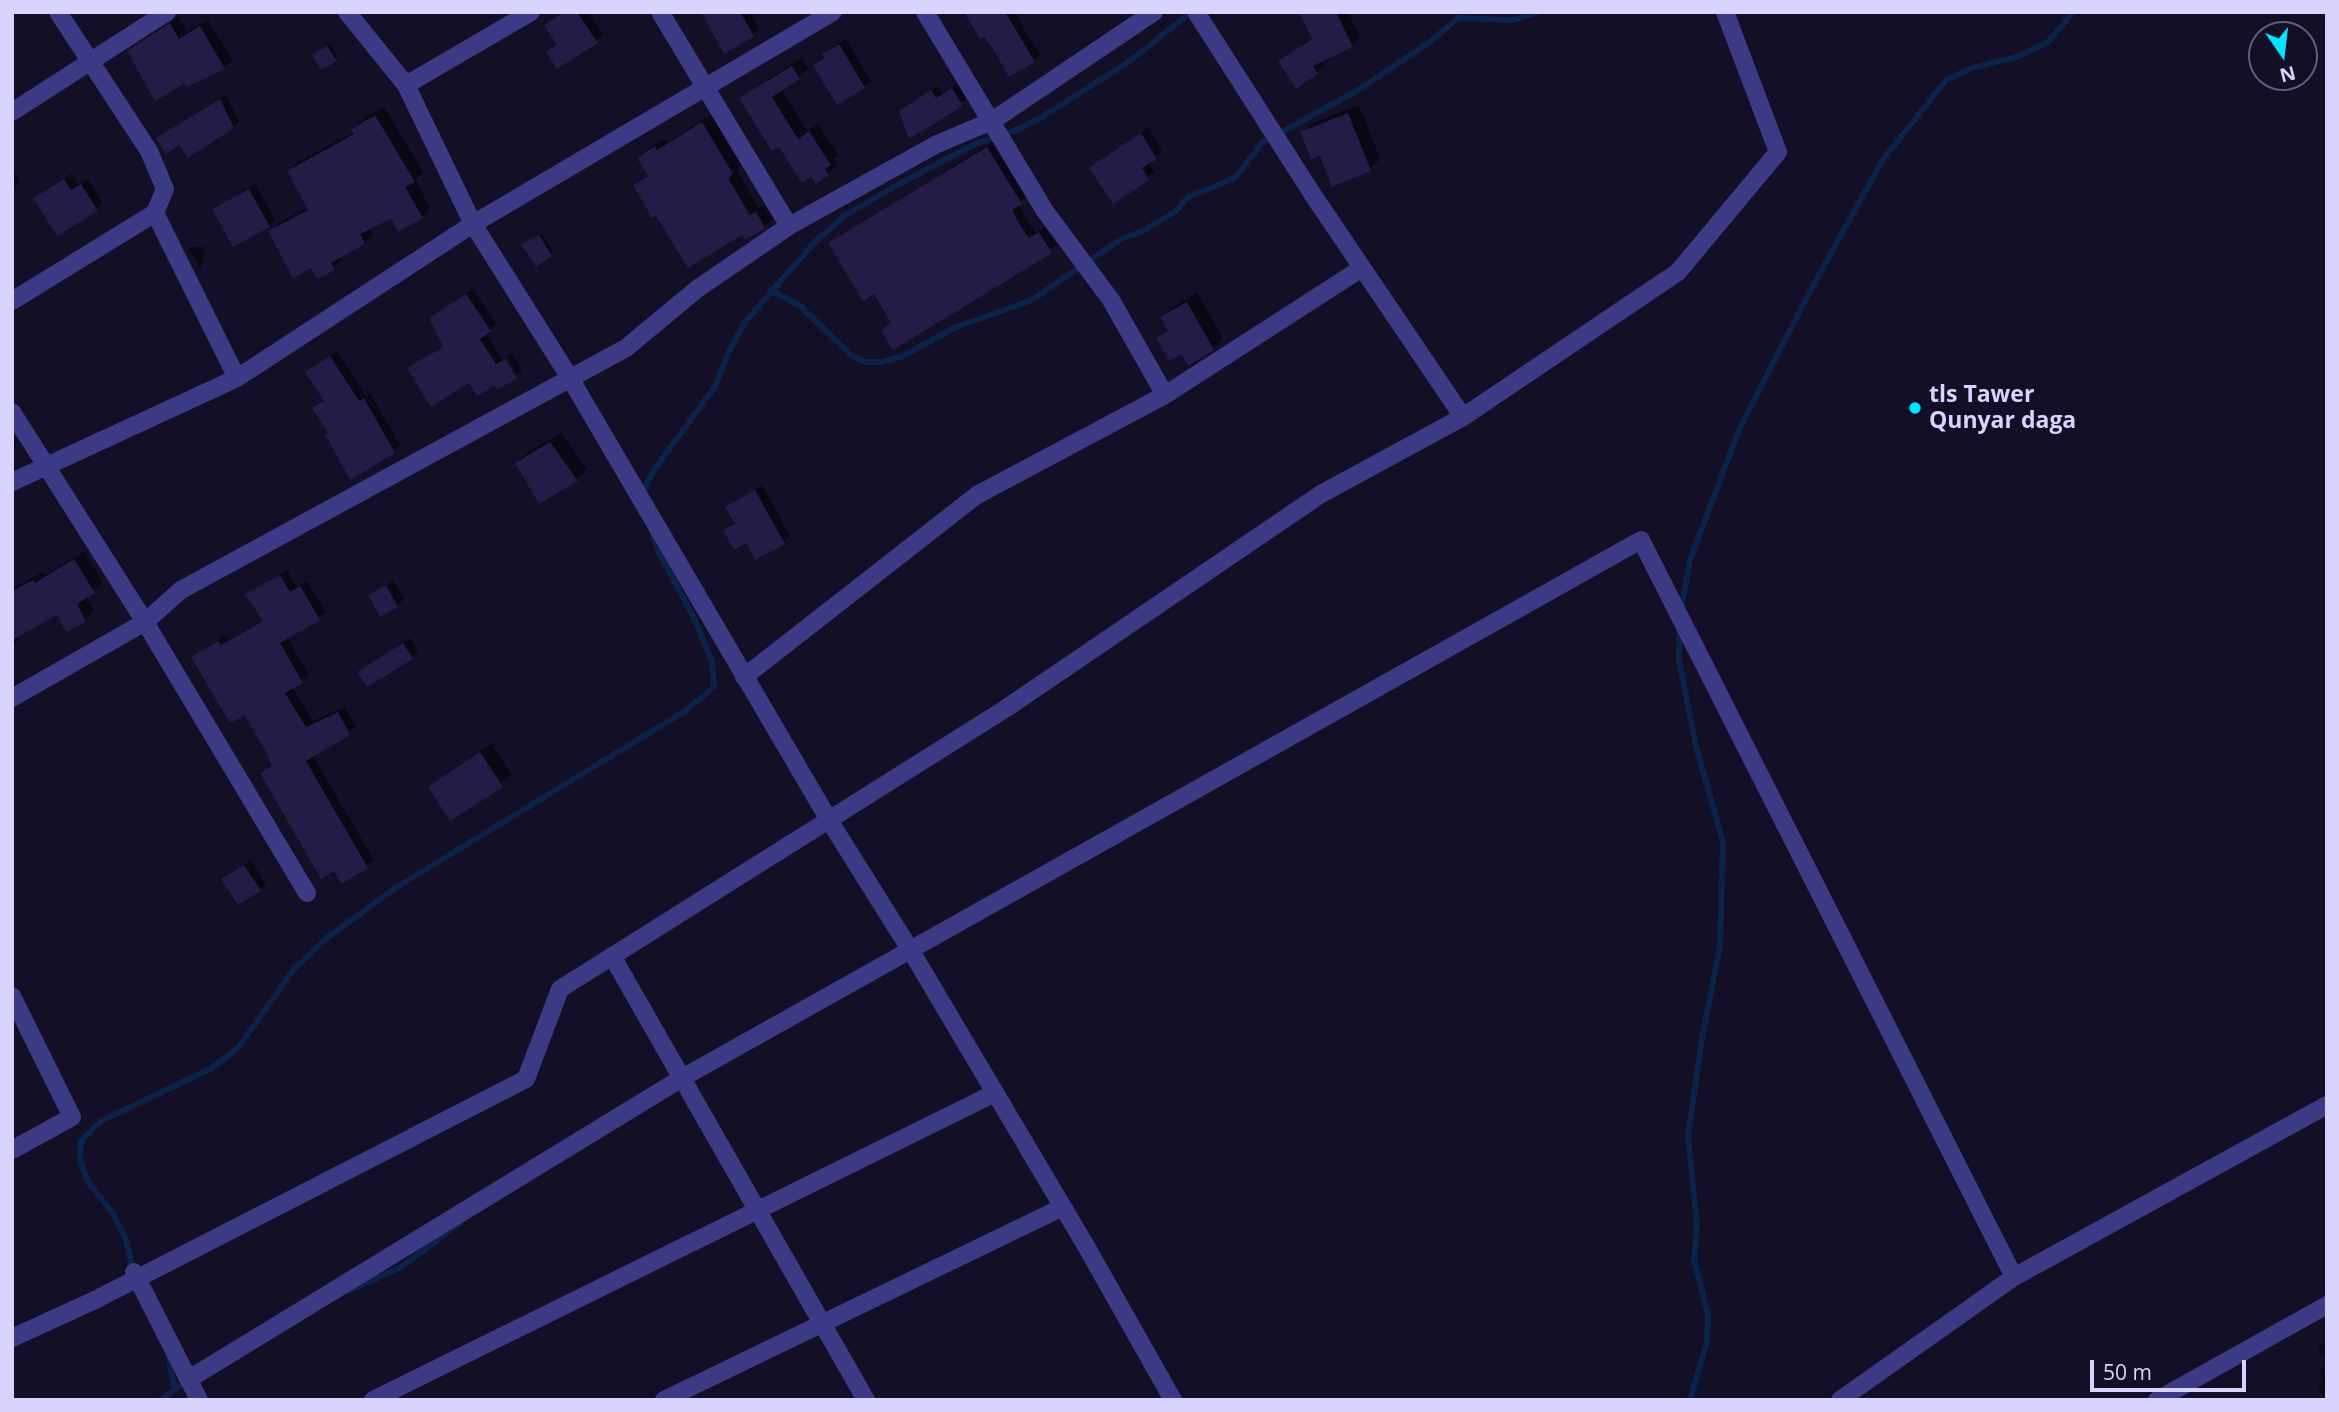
<!DOCTYPE html>
<html>
<head>
<meta charset="utf-8">
<style>
	body { margin:0 }
	#map { position:relative; width:2339px; height:1412px; overflow:hidden; background:#130f26; font-family:"Open Sans",sans-serif }
	canvas { display:block }
	.frame { position:absolute; inset:0; border:14px solid #d9d4ff; pointer-events:none }
	.north { position:absolute; left:2248px; top:21px; width:70px; height:70px; box-sizing:border-box; background:#130f26; border:2px solid #625e7d; border-radius:50%; rotate:166deg; font-size:19px; font-weight:700; line-height:28px; text-align:center; color:#d9d4ff }
	.north::after { content:''; display:block; margin:auto; width:24px; height:32px; background:#00e5ff; clip-path:polygon(50% 0,100% 100%,50% 72%,0 100%) }
	.scale { position:absolute; left:2090px; top:1360px; width:156px; height:32px; box-sizing:border-box; border:4px solid #d9d4ff; border-top:0; padding-left:9px; font-size:21px; line-height:24px; white-space:nowrap; color:#d9d4ff; -webkit-text-stroke:5px #130f26; paint-order:stroke }
</style>
</head>
<body>
<div id="map">
<canvas width="2339" height="1412"></canvas>
<div class="frame"></div>
<div class="north">N</div>
<div class="scale">50 m</div>
</div>
<script>
const ctx = document.querySelector('canvas').getContext('2d');
ctx.lineJoin = 'round';
function fillPath(path, color) { ctx.fillStyle = color; ctx.fill(path, 'evenodd'); }
const shape = rows => new Path2D(rows.map(r => 'M' + r).join(''));
function stroke(path, color, width, dash) { ctx.strokeStyle = color; ctx.lineWidth = width; ctx.lineCap = dash ? 'butt' : 'round'; ctx.setLineDash(dash || []); ctx.stroke(path); }
function drawText(font, color, halo, rows, align = 'center') {
  ctx.font = font + ' "Open Sans",sans-serif'; ctx.lineWidth = 6; ctx.setLineDash([]); ctx.textBaseline = 'middle'; ctx.strokeStyle = halo; ctx.fillStyle = color; for (const [text, x, y, turn = 0] of rows) {
    ctx.save(); ctx.translate(x, y); ctx.rotate((+turn || 0) * Math.PI / 180); ctx.textAlign = isNaN(turn) ? turn : align; if (halo) ctx.strokeText(text, 0, 0); ctx.fillText(text, 0, 0); ctx.restore();
  }
}
fillPath(shape([
	[563,12,588,12,603,35,596,41,548,52,558,44,546,26],
	[703,12,750,12,759,28,753,34],
	[966,12,1014,12,1040,55,1033,61,985,35],
	[1301,12,1348,12,1360,38,1352,46,1322,60,1325,65,1317,73,1280,62,1313,37],
	[178,17,187,32,208,20,232,60,224,68,185,82,129,52],
	[846,39,871,81,864,87,815,65,830,48],
	[330,44,338,57,336,59,317,52],
	[801,58,808,69,781,89,807,131,818,124,839,155,833,160,837,165,828,174,779,144,741,98],
	[959,83,968,98,910,136,908,105,938,86,943,94],
	[226,94,239,121,233,127,180,143,158,139],
	[1359,105,1380,159,1370,169,1321,153,1303,133,1313,123],
	[384,107,423,172,415,179,430,208,422,217,392,217,369,228,373,234,364,243,340,256,342,259,334,268,312,265,270,231,279,223,308,207,289,171,298,162,354,132,353,129,362,120],
	[711,115,741,165,736,170,759,208,764,205,772,219,764,227,742,233,656,214,635,185,649,174,639,158,647,150,664,139,666,143],
	[1148,128,1162,151,1148,162,1155,172,1114,202,1091,168],
	[994,141,1027,196,1018,204,1026,219,1036,233,1046,227,1057,245,894,347,883,330,892,322,874,292,830,244],
	[12,169,20,182,12,189],
	[71,174,78,185,88,179,103,203,97,209,35,198],
	[255,184,275,219,269,226,214,209],
	[542,234,553,252,551,255,526,242],
	[191,247,205,247,201,270,189,249],
	[473,289,496,324,486,333,514,377,495,383,410,369,444,346,431,319],
	[1197,293,1223,339,1213,349,1182,352,1158,338,1169,328,1162,318,1172,308],
	[337,351,366,396,370,393,400,445,394,451,314,409,325,400,307,372],
	[512,354,522,371,517,375,507,357],
	[561,433,587,469,577,479,539,501,517,463,527,453],
	[12,435,17,444,12,449],
	[762,485,790,536,784,542,747,541,726,531,736,522,728,507],
	[84,552,103,583,86,596,94,611,85,620,58,613,16,636,18,640,12,646,12,589,43,572,45,575],
	[287,570,297,587,307,581,326,612,287,637,309,675,292,687,313,721,345,707,356,727,312,755,374,860,341,881,262,774,273,764,245,713,193,657,225,636,228,640,264,620,248,594],
	[393,580,404,599,397,606,370,596],
	[410,638,418,651,412,658,359,672],
	[491,744,512,775,451,818,430,787],
	[251,860,266,884,260,890,223,879],
	[2327,1340,2327,1400,2325,1400,2318,1388,2324,1382,2319,1372,2326,1364,2318,1348]
]), '#0007');
stroke(shape([
	[771,290,799,305,851,355,866,362,882,362,903,356,956,327,1032,300,1121,239,1143,231,1176,211,1188,197,1235,178,1262,143,1360,89,1430,42,1458,18,1513,20,1538,12],
	[645,496,644,489,654,470,716,385,728,353,745,322,814,243,844,216,899,184,975,144,1017,130,1042,117,1127,63,1184,18,1187,12],
	[1681,610,1690,560,1739,430,1809,293,1882,161,1946,80,1972,68,2016,57,2048,42,2073,12],
	[1680,628,1679,660,1696,746,1723,842,1720,945,1702,1039,1688,1136,1697,1224,1694,1259,1708,1315,1707,1341,1690,1400],
	[133,1271,126,1239,112,1212,88,1182,80,1159,81,1141,101,1121,212,1068,238,1048,294,969,328,937,397,887,685,711,714,687,712,661,693,616,658,551,653,534],
	[350,1290,400,1268,460,1223],
	[169,1358,174,1388],
	[161,1400,188,1379]
]), '#0c2248', 6);
fillPath(shape([
	[564,12,577,12,598,43,557,69,546,52,557,45,544,25],
	[701,12,740,12,754,36,724,54],
	[964,12,1005,12,1035,62,1009,77,993,49,984,37,980,39],
	[1299,12,1336,12,1353,47,1313,66,1318,74,1296,89,1278,61,1312,39],
	[170,23,179,39,200,26,225,69,186,87,184,84,155,101,127,51],
	[839,44,865,88,837,105,813,65,824,58,822,54],
	[327,46,337,61,321,70,312,55],
	[792,66,800,79,772,97,798,139,809,131,831,165,825,169,829,175,816,184,811,177,802,183,779,147,772,151,739,98],
	[952,88,963,106,909,139,899,111,931,90,936,98],
	[220,99,234,128,188,158,179,145,166,154,156,138],
	[1348,113,1371,171,1332,187,1320,156,1311,159,1300,132],
	[375,115,415,182,405,187,423,218,398,232,391,219,360,234,365,244,331,263,335,270,317,279,311,268,293,278,268,231,308,210,287,171,354,134,351,129],
	[702,122,733,174,728,178,750,215,756,212,765,228,745,240,742,235,688,268,656,216,652,218,633,185,648,176,637,158,655,146,657,150],
	[1141,133,1157,159,1142,168,1149,180,1113,204,1089,168],
	[987,147,1022,204,1012,210,1020,225,1029,238,1039,232,1052,253,893,350,881,330,891,323,874,294,863,301,828,243],
	[64,179,71,190,81,184,98,211,57,236,33,198],
	[249,189,270,227,233,247,212,209],
	[539,235,552,256,536,267,521,244],
	[466,294,491,331,480,339,496,364,505,359,517,378,497,390,494,385,477,396,469,383,431,407,407,368,443,347,429,318],
	[1187,302,1214,350,1188,366,1181,354,1169,361,1156,338,1168,331,1160,317],
	[330,356,359,401,364,398,395,453,350,480,325,434,328,433,312,408,324,401,305,372],
	[550,442,578,481,539,504,515,463],
	[755,490,785,544,755,560,746,543,734,550,723,530,735,524,725,507],
	[74,559,95,593,77,604,86,622,66,632,57,615,12,640,12,591,33,580,35,583],
	[280,575,290,592,300,586,320,620,280,643,303,683,285,693,306,727,338,712,350,735,306,761,368,868,341,884,334,871,321,879,260,773,272,766,264,748,244,715,230,723,191,657,218,641,221,645,263,621,245,594],
	[386,585,398,607,380,617,368,595],
	[403,643,413,659,367,687,357,672],
	[480,752,503,787,450,821,428,787],
	[244,865,261,891,238,905,221,879]
]), '#241b47');
stroke(shape([
	[660,12,789,226],
	[925,12,1045,211,1111,300,1165,395],
	[1196,12,1313,195,1463,417],
	[406,85,531,12],
	[12,112,167,12],
	[155,213,237,378,473,224,833,12],
	[12,301,155,213,165,189,149,151,58,12],
	[12,412,145,622,307,893],
	[12,482,237,378],
	[744,677,977,495,1165,395,1362,268],
	[12,698,145,622,181,590,626,348,697,289,789,226,937,144,992,121,1154,12],
	[612,956,866,1400],
	[12,996,72,1117,12,1150],
	[134,1272,199,1400],
	[12,1338,95,1300,526,1079,560,989,1005,709,1321,494,1463,417,1678,272,1778,152,1725,12],
	[189,1379,682,1078,1641,540,2014,1277],
	[373,1400,995,1093],
	[664,1400,1063,1207],
	[1840,1400,2014,1277,2327,1105],
	[2157,1400,2327,1305]
]), '#3d3a85', 18);
stroke(shape([
	[347,12,406,85,473,224,570,378,829,820,911,951,1086,1246,1173,1400]
]), '#3d3a85', 18);
for (const [x, y, r, color] of [
	[1915,408,7,"#00e5ff"]
]) { const dot = new Path2D(); dot.arc(x, y, r, 0, 2 * Math.PI); ctx.fillStyle = color; ctx.fill(dot); stroke(dot, '#130f26', 2.5); }
drawText('bold 23px', '#d9d4ff', '#130f26', [
	["tls Tawer",1929,395],
	["Qunyar daga",1929,421]
], 'left');
</script>
</body>
</html>
